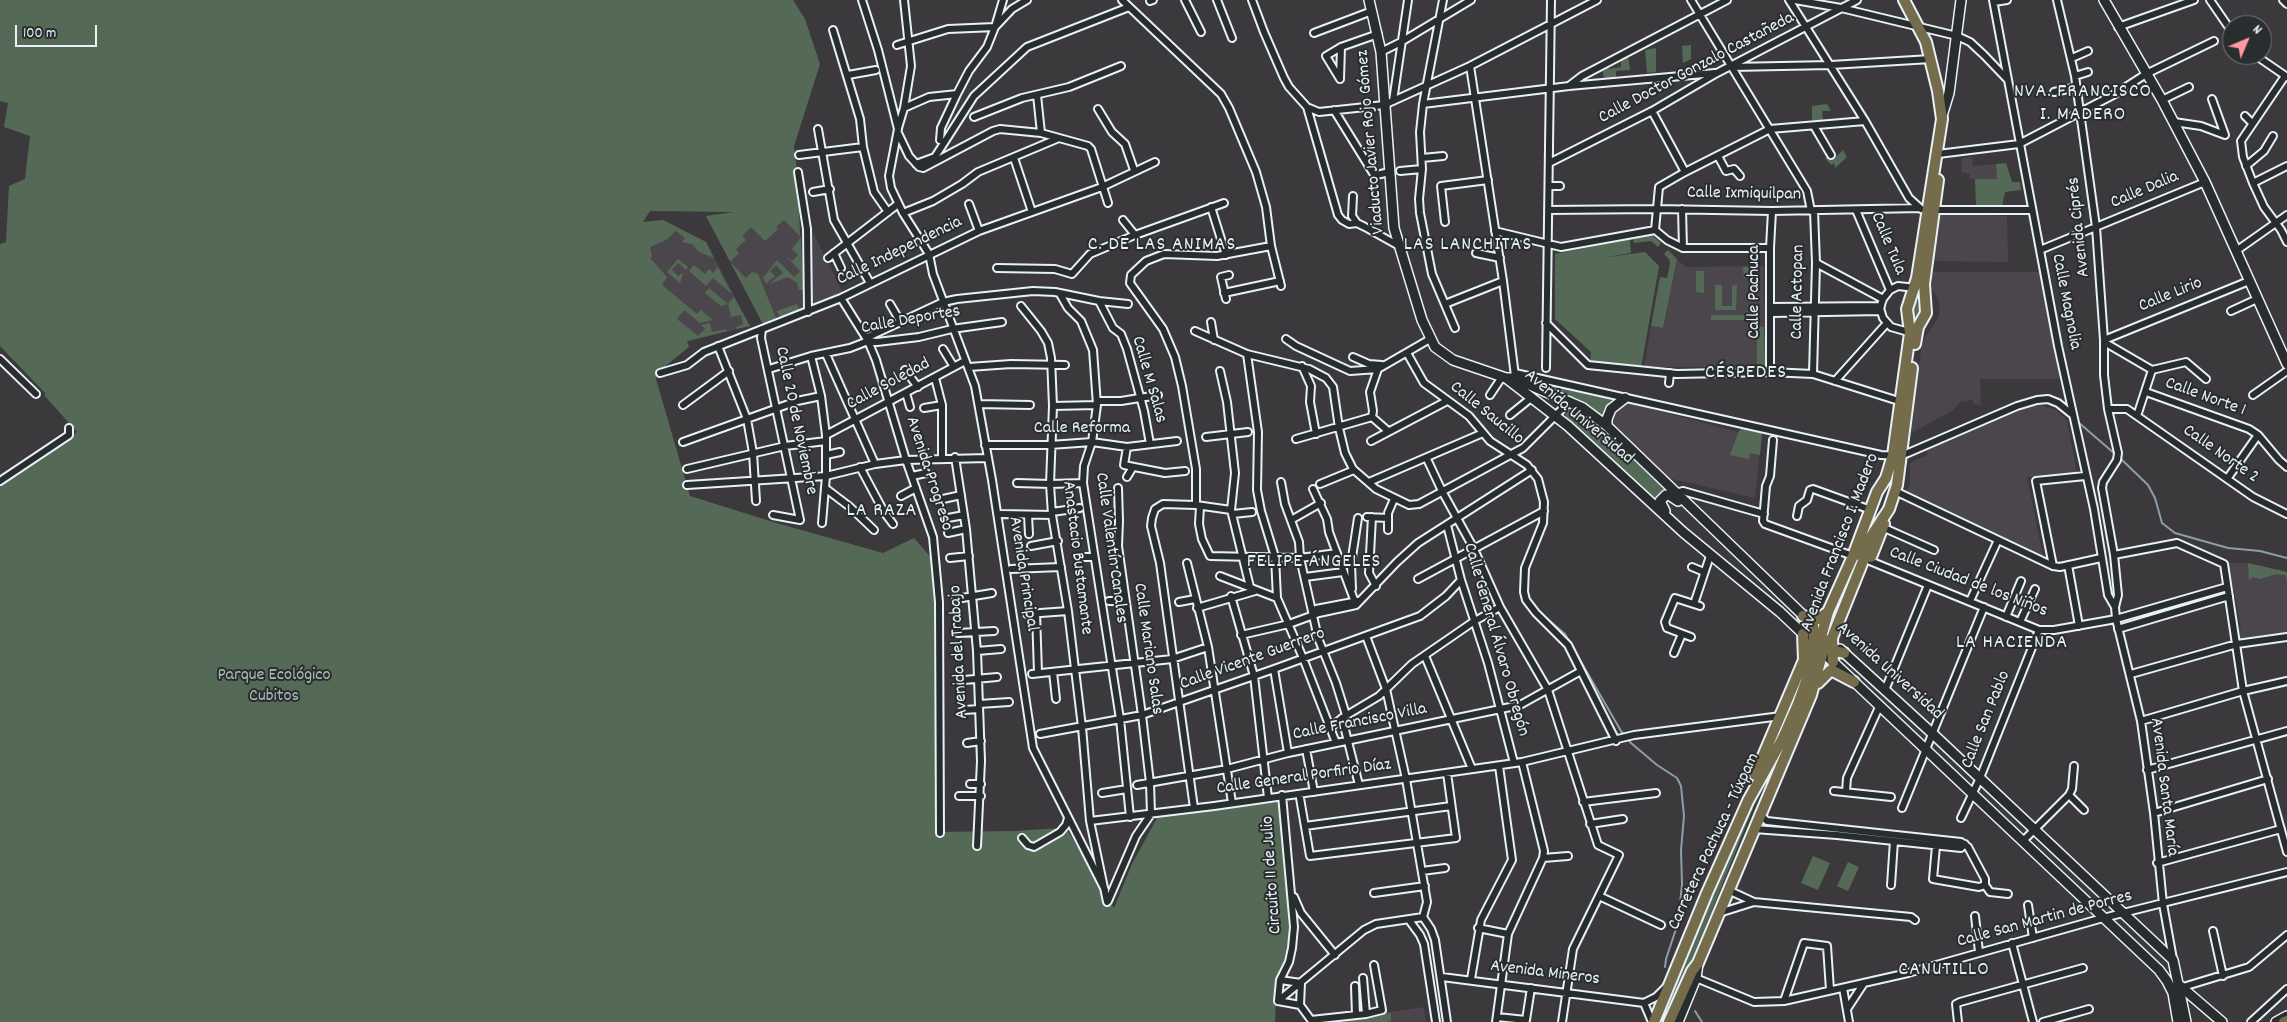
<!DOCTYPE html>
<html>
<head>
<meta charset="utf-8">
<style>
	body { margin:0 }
	#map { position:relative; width:2287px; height:1022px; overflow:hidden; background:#3c393d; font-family:Dekko,sans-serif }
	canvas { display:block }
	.north { position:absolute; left:2222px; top:15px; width:50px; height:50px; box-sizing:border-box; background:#2a2d2e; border:1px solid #767b7f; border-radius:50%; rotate:45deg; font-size:14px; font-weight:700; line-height:20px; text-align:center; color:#e8f1f8 }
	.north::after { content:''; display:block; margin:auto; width:18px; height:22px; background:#ff9aa2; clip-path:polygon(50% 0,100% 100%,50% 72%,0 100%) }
	.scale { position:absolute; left:15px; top:25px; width:82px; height:22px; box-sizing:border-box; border:2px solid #e8f1f8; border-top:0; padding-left:6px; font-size:15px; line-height:18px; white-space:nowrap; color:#e8f1f8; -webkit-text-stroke:4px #2a2d2e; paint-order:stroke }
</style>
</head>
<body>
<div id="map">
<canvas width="2287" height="1022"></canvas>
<div class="north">N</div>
<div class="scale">100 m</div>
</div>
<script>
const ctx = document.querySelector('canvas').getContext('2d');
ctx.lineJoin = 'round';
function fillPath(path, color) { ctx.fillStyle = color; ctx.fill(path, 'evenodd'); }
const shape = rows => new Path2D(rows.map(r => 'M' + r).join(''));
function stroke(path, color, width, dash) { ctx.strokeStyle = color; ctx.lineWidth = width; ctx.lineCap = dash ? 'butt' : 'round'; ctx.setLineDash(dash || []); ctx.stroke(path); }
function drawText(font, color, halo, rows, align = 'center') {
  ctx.font = font + ' Dekko,sans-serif'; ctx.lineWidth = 4; ctx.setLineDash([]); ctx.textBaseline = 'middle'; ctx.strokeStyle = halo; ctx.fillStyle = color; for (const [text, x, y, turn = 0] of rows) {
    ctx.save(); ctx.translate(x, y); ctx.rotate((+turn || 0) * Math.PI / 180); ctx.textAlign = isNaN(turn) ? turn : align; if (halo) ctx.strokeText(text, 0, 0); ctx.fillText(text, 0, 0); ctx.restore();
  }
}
fillPath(shape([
	[1972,157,1973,166,1996,164,1997,179,1969,179,1970,174,1961,172,1962,158],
	[799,207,803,277,802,310,763,324,706,216],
	[1940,213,2007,216,2008,262,1933,261],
	[663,220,706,242,750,326,686,342,631,224],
	[810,226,843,293,811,307],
	[1677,259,1685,267,1764,266,1765,367,1665,367,1654,369,1644,368,1651,326,1663,328],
	[1932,272,2041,272,2060,379,1980,379,1981,405,1973,404,1973,399,1963,402,1961,401,1952,411,1911,433,1921,350,1924,339,1937,320,1940,312,1939,301,1932,289],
	[1625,402,1738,432,1743,428,1762,433,1755,498,1668,478,1613,425,1611,418,1614,411],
	[2036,404,2056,410,2067,420,2077,474,2027,477,2043,557,1911,500,1905,493,1910,486,1910,463,1928,455,1926,450],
	[2225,563,2248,563,2287,572,2287,634,2238,641,2236,630,2241,629,2233,584,2228,584],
	[1423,1007,1426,1022,1327,1022]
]), '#4b464c');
fillPath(shape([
	[0,0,793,0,805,19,820,64,794,146,802,213,799,213,800,236,784,220,776,227,778,229,765,241,751,227,742,236,746,240,736,249,739,253,730,262,746,278,752,272,758,274,776,318,763,324,706,216,734,212,650,211,643,222,663,220,706,242,714,258,699,252,692,244,682,242,685,238,676,231,666,240,650,247,652,257,650,258,667,277,662,285,697,314,701,310,713,320,700,323,684,310,677,319,698,336,705,329,701,325,710,323,712,332,727,329,727,331,687,341,689,347,658,372,656,379,690,496,773,522,883,553,914,538,934,561,936,832,1015,831,1063,828,1062,831,1068,831,1114,908,1132,864,1158,816,1280,802,1287,874,1289,933,1286,960,1277,980,1275,1022,0,1022,0,485,77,432,44,395,46,394,0,346,0,244,6,242,9,186,25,179,30,136,4,127,8,103,0,101],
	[1691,45,1691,59,1683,63,1682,46],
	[1656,48,1656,72,1647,73,1645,50],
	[1628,55,1630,70,1616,71,1616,79,1604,79,1602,67,1608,65,1609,69,1621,67,1621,58],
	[1827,104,1831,111,1822,111,1823,120,1812,120,1812,106],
	[1843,150,1847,157,1835,168,1834,163,1831,165,1825,158,1827,157,1825,153,1829,151,1834,159],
	[2006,163,2012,182,2020,182,2021,190,2005,192,2002,206,1976,206,1975,179,1997,179,1996,164],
	[1652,235,1661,243,1658,247,1651,241,1634,243,1633,239,1630,240,1631,253,1601,258,1645,252,1659,266,1641,368,1590,363,1591,352,1555,319,1555,254],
	[801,237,803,290,799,290,797,283,788,277,769,284,783,273,776,265,770,271,775,276,766,284,763,278,777,260,794,277,800,271,786,256,792,261,798,255,792,249],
	[1668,250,1677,259,1663,328,1651,326,1660,277,1667,278,1670,263,1669,259,1664,254],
	[678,259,688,267,686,270,678,263,672,270,678,276,682,273,683,274,680,283,667,272],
	[694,265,705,274,709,269,713,273,718,267,732,294,713,278,706,286,689,271],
	[1755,266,1756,278,1744,278,1743,267],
	[1704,271,1704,293,1696,292,1696,271],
	[1715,285,1722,285,1722,306,1732,306,1732,286,1737,285,1736,310,1715,310],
	[709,288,728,304,721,306,705,293],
	[734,297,750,326,736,329,736,327,743,324,741,315,731,317,728,304],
	[1917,299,1920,311,1915,321,1912,309],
	[797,304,800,310,780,317,777,311],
	[1711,315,1745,315,1745,320,1711,320],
	[1757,326,1764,327,1765,366,1757,366],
	[1531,381,1613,399,1607,406,1601,418,1579,402],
	[1573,406,1599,425,1668,491,1660,494,1653,501,1563,420,1569,409],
	[1743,428,1762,433,1760,455,1750,453,1749,459,1730,455,1739,431],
	[2248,563,2287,572,2287,580,2285,575,2276,574,2260,579,2253,577,2249,580],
	[1762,780,1764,781,1675,1002,1664,1022,1657,1022],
	[1813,856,1830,863,1818,890,1801,883],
	[1848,862,1859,867,1848,891,1837,886],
	[1391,1013,1391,1021,1387,1022,1337,1022]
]), '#556a56');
stroke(shape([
	[2078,422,2115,454],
	[2119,457,2148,485,2155,498,2162,523,2175,533,2228,548,2260,551,2287,558],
	[1544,616,1565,634,1621,731,1631,743,1657,765,1677,778,1681,786,1684,816,1681,850,1682,884,1678,923,1666,959,1665,967],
	[1695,1011,1702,1022]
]), '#8c9ea9', 2);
const street = shape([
	[862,0,878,50,898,129,889,176,891,188,903,213,929,254,933,274,975,386,992,480,1033,748,1105,890],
	[1122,0,1221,94,1229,108,1256,172,1266,207,1271,246,1281,286],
	[1185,0,1201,32],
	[1217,0,1232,38],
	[1252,0,1264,32,1284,78,1289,87,1307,107,1338,215,1342,220,1349,224,1357,223,1365,227,1399,246],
	[1443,0,1423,104,1420,132,1422,169,1419,199,1420,213,1432,274,1455,328],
	[1691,0,1807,191,1811,211],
	[1789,0,1865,121,1909,198,1921,209],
	[1795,0,1841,8,1957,36,1970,42,1984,55,2007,79],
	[1993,0,2058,346,2094,509,2108,595,2115,607],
	[2057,0,2075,76,2096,227,2104,340,2104,375,2108,409,2118,453,2117,460,2103,482,2102,488,2114,555,2118,595,2115,607,2116,619,2141,721,2154,813,2163,904,2173,959],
	[2210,0,2232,32],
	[2283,0,2287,4],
	[1150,1,1153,0],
	[1994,2,2007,0],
	[2118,27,2194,0],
	[833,30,860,119,863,147,874,192,888,212],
	[1314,33,1372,11],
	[897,45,948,29,995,27,1012,9,1027,0],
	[1381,52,1401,42,1471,0],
	[2255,55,2287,77],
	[2072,58,2088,51],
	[1470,66,1503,281,1515,376],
	[1732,67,1831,65,1931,59],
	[848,75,876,70],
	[2075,76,2088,72],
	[2285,76,2241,141,2243,157,2253,183,2264,207,2281,230,2287,242],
	[1340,79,1326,56,1341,47,1378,34],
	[1340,79,1341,47],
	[1569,86,1582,76,1727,0],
	[2054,92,2077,87],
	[1037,95,1041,133],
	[2212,99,2225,135],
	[2162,100,2189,87],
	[1393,101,1408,0],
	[1423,104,1569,86,1715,73],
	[1307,107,1319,112,1384,105,1470,66,1597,0],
	[904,108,929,97,957,94],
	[1098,109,1112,132,1125,144,1134,170],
	[1334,110,1373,173,1376,175,1390,172],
	[1652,111,1685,172],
	[2245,116,2252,123],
	[974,117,1022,98,1069,87,1121,66],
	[2174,122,2201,126,2225,135],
	[1814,126,1831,155],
	[898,128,904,108,911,66,904,0],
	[818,129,834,220,870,283],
	[898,133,909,156,919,167,923,168,993,131,1000,129,1041,133,1088,146,1091,149,1108,203],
	[940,140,941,128,957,94,969,71,987,47,995,27,1003,0],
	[1938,154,2019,144,2115,94,2146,74,2214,41],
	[799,155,863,147],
	[1718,156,1726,171,1734,169,1740,176],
	[1014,158,1032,212],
	[1422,158,1443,156],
	[1549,163,1652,111,1717,73,1857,0],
	[916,164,935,157,974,96,1027,47,1129,7],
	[2246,166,2264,151,2273,136],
	[1400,171,1422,169],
	[798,172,807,229,808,312],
	[2253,183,2287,166],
	[1549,186,1560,186],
	[813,192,830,189],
	[1353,196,1352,216,1357,223],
	[969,204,979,231],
	[1211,207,1226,255],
	[1682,209,1683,248],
	[1548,210,1656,209,1772,211,1920,208],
	[1856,210,1890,290],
	[1935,210,2032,210],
	[903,213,933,201,962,184,978,172,1059,138],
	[1123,220,1135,235],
	[1445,222,1441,186,1488,180],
	[1655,230,1659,187,1685,172,1770,129,1865,121],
	[1655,230,1667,240,1683,248,1770,248],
	[1495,231,1561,247,1655,230],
	[2040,250,2205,182],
	[2236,251,2287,215],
	[834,253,841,268],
	[1476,253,1500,258],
	[828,258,898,204],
	[1816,263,1883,299],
	[997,268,1055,269,1072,274,1090,254,1135,235,1224,203],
	[1224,293,1280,281],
	[1060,294,1068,308,1081,321,1093,350,1097,405,1092,442,1084,466,1083,483,1120,719,1130,817],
	[841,298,868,341,876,360,906,460,933,537,939,602,940,833],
	[1226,299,1221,277,1229,275],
	[1099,301,1113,328,1121,334,1127,349,1144,411,1150,444],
	[890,304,900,321],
	[1445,304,1503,281],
	[1021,306,1041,331,1048,343,1051,358,1053,406,1050,484,1052,515,1068,611,1082,727,1090,821,1107,902],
	[1771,307,1881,306],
	[2231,311,2257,299],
	[1772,313,1880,311],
	[1211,322,1214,340],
	[1546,323,1588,365,1677,374,1770,372,1813,374,1902,402],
	[762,329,761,338,800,520,773,515],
	[1195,331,1247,354,1309,369,1326,378,1333,387,1339,428,1345,453,1353,469,1376,489,1409,505,1419,504,1523,448,1570,401],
	[1912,333,1891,327,1883,318,1880,308,1883,299,1890,290,1898,286,1916,288],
	[866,338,943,302,957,299,1033,291,1055,292,1099,301,1128,304],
	[1286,339,1296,346,1350,371,1378,369],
	[2104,340,2249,281],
	[2104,342,2152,370],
	[718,346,747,419,753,453,756,501],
	[943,349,954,367],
	[1407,353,1424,383,1469,416,1490,441,1527,465,1538,479,1544,502,1543,523,1525,568,1524,592,1526,600,1536,613,1568,645,1616,741],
	[826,354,875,464],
	[1247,354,1258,432,1257,490,1261,511,1275,557,1277,598,1303,658,1336,743],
	[811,356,821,396,826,435,826,476,822,523],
	[1353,357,1369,364,1382,365],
	[0,359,36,394],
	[1302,366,1311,386,1310,402,1316,434],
	[969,367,1011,364,1065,365],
	[1546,368,1551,0],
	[769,369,811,356,850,348,868,341,877,342,919,337,952,329,1002,322],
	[905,370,918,387],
	[2152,370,2186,362,2206,379],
	[1220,371,1227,402,1235,473,1231,510,1250,587],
	[1770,372,1770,248,1772,211],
	[660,373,687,365,704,352,841,298,979,231,1102,187,1155,162],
	[1515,373,1881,455,1900,456,1908,453,2017,406,2037,400,2048,399,2058,403,2073,415],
	[1813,374,1816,263,1814,211],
	[935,378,942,405,942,457],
	[1835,381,1887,323],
	[1669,383,1670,373],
	[2146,392,2249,429,2258,435,2279,460,2287,467],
	[906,393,910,407],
	[1490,395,1502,377],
	[2253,395,2287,371],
	[1097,401,1121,401,1158,395],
	[979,404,1030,405],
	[683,405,729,371],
	[1053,406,1097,405],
	[924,408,942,405],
	[2108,409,2127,409,2253,497,2287,514],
	[1510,415,1531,398],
	[2137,416,2152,370],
	[1372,417,1373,411,1370,392,1378,369,1430,339],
	[1372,417,1388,431],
	[826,435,965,361],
	[1206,437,1248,432],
	[1296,439,1372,417],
	[1773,440,1770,476,1766,486,1763,521,1765,524,1853,556],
	[1371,441,1447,401],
	[683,442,797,401,821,396],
	[985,445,1050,445,1092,442,1127,447,1177,441],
	[1127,447,1124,465,1165,473,1185,471],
	[826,455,840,452],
	[955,457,966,529,977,651,981,761,977,846],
	[1427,459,1442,491,1474,549,1500,607,1548,690,1598,845,1619,855,1573,949,1562,1022],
	[860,467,884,512,893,524],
	[687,469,785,446,826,441],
	[912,476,926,473],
	[1127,477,1133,467],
	[2227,479,2258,435],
	[0,481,69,435,69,428],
	[1281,482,1285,504,1299,542,1300,558,1318,638,1336,683,1346,715],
	[1369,482,1483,433],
	[1017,483,1050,484,1083,483],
	[1320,484,1354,470],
	[687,485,826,476,875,464,906,460,988,458],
	[825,488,850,507,874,530],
	[1313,489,1327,519,1329,532,1356,605],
	[1895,491,2053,566,2060,567,2101,558],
	[1676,493,1683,491,1764,514],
	[901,496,916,488],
	[943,499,961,495],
	[1196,505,1196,469,1182,386,1175,357,1163,329,1130,283,1131,275,1146,261,1164,254,1217,256,1271,246],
	[1200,506,1199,524,1202,539,1210,556,1300,558,1337,553],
	[1052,512,1080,508],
	[1001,514,1052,515],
	[1233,514,1252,512],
	[1028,515,1029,534],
	[1797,516,1799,506,1807,500,1810,490,1813,489,1871,510],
	[1367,517,1388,518],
	[1372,517,1369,573,1376,586],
	[948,518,964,515],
	[1291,520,1321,503],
	[1447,525,1461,580,1488,663,1514,763],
	[1882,527,1934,550],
	[1388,530,1388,513,1394,499],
	[948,533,966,529],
	[1031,546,1058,541],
	[2114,555,2177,543,2224,564,2243,691,2287,852],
	[1079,557,1093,557],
	[950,558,969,556],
	[1870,561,2039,630,2054,630,2116,619,2227,587],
	[1187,563,1208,647,1232,803],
	[2068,565,2079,626],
	[2053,566,2036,481,2085,476],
	[1692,567,1704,572],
	[1011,569,1061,567],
	[1220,576,1277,598],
	[1305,577,1343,572],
	[1418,579,1544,511],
	[1352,589,1351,564,1358,518],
	[1231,596,1254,676,1268,798],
	[956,599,992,593],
	[1109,601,1125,601],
	[1970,601,1998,540],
	[1179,602,1195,599],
	[1694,604,1710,556],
	[1197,608,1255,591],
	[1316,609,1358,601],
	[1036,613,1038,673],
	[1027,614,1068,611],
	[2006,617,2021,581],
	[2020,622,2035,589],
	[2118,629,2229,596],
	[958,633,994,631],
	[1241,635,1289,624,1319,613,1356,605,1397,562,1418,543,1532,470],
	[1366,636,1386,689,1406,779,1427,902,1423,917],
	[1691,637,1667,628,1665,622,1675,598,1700,606],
	[977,651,1001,649],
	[1674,653,1682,634],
	[1425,656,1472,769],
	[1274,669,1288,753],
	[1053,672,1056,699],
	[1032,674,1172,659,1208,647],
	[2131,674,2237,644,2287,637],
	[964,680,997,677],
	[1885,690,1928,585],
	[979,704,1009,702],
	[964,710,979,709],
	[1342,718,1359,785],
	[2141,721,2243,691,2287,681],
	[1330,728,1342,718,1379,696,1412,664,1473,622,1500,607],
	[1040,734,1142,715,1274,669,1420,616,1446,596,1461,580],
	[967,743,981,741],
	[1306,749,1314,792],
	[2147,770,2287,731],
	[970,784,981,784],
	[1137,785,1227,769,1288,753,1520,705,1581,671],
	[1834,791,1891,797],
	[1846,792,1847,778,1880,705],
	[1102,793,1127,789],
	[2069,795,2084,810],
	[959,796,981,796],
	[1300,798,1310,856,1456,838,1447,773],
	[1583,802,1656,793],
	[1194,808,1160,563,1151,526,1152,518,1155,509,1163,504,1196,505,1231,510],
	[1902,808,1984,607],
	[2154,813,2268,779],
	[1759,814,1767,821,1961,842,1968,847,1985,879,1985,885],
	[1961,818,1980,778,2039,630],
	[1090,821,1214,806,1522,762,1634,735,1781,716],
	[1590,824,1623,819],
	[1305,826,1451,806],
	[1754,829,1837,835,1961,848,1965,844],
	[1022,838,1028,845,1034,847,1060,832,1066,825,1068,818],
	[2023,841,2069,795,2072,789,2074,766],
	[1936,846,1933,879,1979,887,1985,885],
	[1543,858,1568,856],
	[2157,863,2281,829],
	[1422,871,1445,868],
	[1891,885,1894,841],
	[1985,885,1990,892,2008,894],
	[1728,890,1754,902,1911,917,1915,920],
	[1374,893,1425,886],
	[1599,896,1661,925],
	[1294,897,1301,913,1335,955],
	[1108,901,1136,836,1151,814,1150,783,1142,715,1118,546,1119,521,1118,488],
	[2028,905,2033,938],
	[1719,913,1754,902],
	[1975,916,1979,952],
	[1423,917,1431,929,1435,940,1447,1022],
	[1409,920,1420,935,1424,944,1436,1022],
	[1478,928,1508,934],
	[2213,931,2223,976],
	[2012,943,2033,1022],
	[1442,977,1644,1003,1656,997,1666,987],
	[1363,978,1366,1014],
	[1696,978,1754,1002,1784,1001,1908,973,2103,918,2287,872],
	[1471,979,1481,920,1512,860,1499,766],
	[1280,980,1301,983,1300,1005],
	[1355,986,1356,1015],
	[2183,987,2249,967,2287,935],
	[1843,988,1849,1022],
	[1278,1001,1280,980,1289,962,1292,948,1294,927,1282,795],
	[1278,1001,1364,930,1376,924,1423,917],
	[1278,1001,1300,1005,1311,1020,1366,1014,1382,1010,1374,965],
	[1784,1001,1804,943,1827,946,1830,990],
	[1644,1003,1652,1022],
	[1847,1009,1864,983],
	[1497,1017,1526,1020,1531,988],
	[1496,1022,1508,934,1543,858,1544,851,1522,762],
	[1958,1022,1956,1004,1960,1002,2083,968],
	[2043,1022,2089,1009],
	[2251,1022,2287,989]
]);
const secondary = shape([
	[1369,0,1381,52,1394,228,1422,320,1435,347,1453,360,1506,378,1514,378,1583,408,1607,426,1808,620],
	[2104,0,2162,100,2205,182,2287,364],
	[1942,116,1949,93,1961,0],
	[1506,378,1568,426,1683,532,1780,612,1817,647],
	[1607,426,1607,419,1611,409,1625,398],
	[1665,511,1660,501,1666,495,1669,495,1678,501],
	[1840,649,1933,734,2173,960,2186,1022],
	[1829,658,2159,970,2167,981,2173,993,2178,1022],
	[2179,985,2222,1022],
	[1678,1022,1696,978,1698,963],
	[2276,1022,2287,1016]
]);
const primary = shape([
	[1915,344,1918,327,1926,313,1924,284,1938,180],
	[1859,555,1889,509,1897,485,1912,368],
	[1871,557,1884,524],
	[1803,616,1818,619,1828,612],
	[1827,649,1844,653],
	[1833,662,1832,638,1869,546],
	[1805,665,1814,639,1813,625],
	[1818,683,1831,670,1854,682],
	[1755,775,1804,660,1803,634],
	[1654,1022,1707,893,1748,801,1783,738,1798,704,1818,648,1828,612,1853,556,1877,492,1886,478,1893,455,1910,333,1907,309,1917,278,1942,119,1938,91,1926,42,1904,0],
	[1669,1022,1692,971,1698,963,1811,695,1826,640],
	[2284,1022,2287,1021]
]);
stroke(street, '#e8f1f8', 10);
stroke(secondary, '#e8f1f8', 12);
stroke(primary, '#e8f1f8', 14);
stroke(street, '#2a2d2e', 6);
stroke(secondary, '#2a2d2e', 9);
stroke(primary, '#746c4b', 10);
drawText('18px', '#e8f1f8', '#2a2d2e', [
	["Calle Doctor Gonzalo Castañeda",1697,69,-28],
	["Viaducto Javier Rojo Gómez",1372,142,-95],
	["Calle Dalia",2145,191,-23],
	["Calle Ixmiquilpan",1744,195,1],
	["Avenida Ciprés",2080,227,-96],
	["Calle Tula",1887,244,67],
	["Calle Independencia",900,252,-26],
	["Calle Pachuca",1756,292,-90],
	["Calle Actopan",1799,292,-89],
	["Calle Lirio",2171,296,-22],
	["Calle Magnolia",2065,302,79],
	["Calle Deportes",911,321,-10],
	["Calle M Salas",1148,380,74],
	["Calle Soledad",889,385,-28],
	["Calle Norte 1",2205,398,20],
	["Calle Saucillo",1486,414,39],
	["Avenida Universidad",1578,418,40],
	["Calle 20 de Noviembre",795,421,78],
	["Calle Reforma",1082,430],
	["Calle Norte 2",2220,455,35],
	["Avenida Progreso",928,474,72],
	["Avenida Francisco I. Madero",1841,543,-69],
	["Calle Valentín Canales",1110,548,82],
	["Anastacio Bustamante",1076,558,83],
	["Avenida Principal",1022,574,81],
	["Calle Ciudad de los Niños",1968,583,21],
	["Calle General Álvaro Obregón",1495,640,74],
	["Calle Mariano Salas",1147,649,82],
	["Avenida del Trabajo",960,652,-93],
	["Calle Vicente Guerrero",1253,660,-20],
	["Avenida Universidad",1889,672,42],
	["Calle San Pablo",1987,720,-68],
	["Calle Francisco Villa",1360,723,-11],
	["Calle General Porfirio Díaz",1304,778,-8],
	["Avenida Santa María",2163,787,83],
	["Carretera Pachuca - Túxpam",1715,842,-65],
	["Circuito 11 de Julio",1273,875,-94],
	["Calle San Martin de Porres",2045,920,-15],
	["Avenida Mineros",1545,974,7]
]);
drawText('18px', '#adbbb7', '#2a2d2e', [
	["Parque Ecológico",274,677],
	["Cubitos",274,698]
]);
ctx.letterSpacing = '1px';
drawText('20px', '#e8f1f8', '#2a2d2e', [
	["NVA. FRANCISCO",2083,93],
	["I. MADERO",2083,116],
	["C. DE LAS ANIMAS",1162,246],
	["LAS LANCHITAS",1468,246],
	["CÉSPEDES",1746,374],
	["LA RAZA",882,512],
	["FELIPE ÁNGELES",1314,563],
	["LA HACIENDA",2012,644],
	["CANUTILLO",1944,971]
]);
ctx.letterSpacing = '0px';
</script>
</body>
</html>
